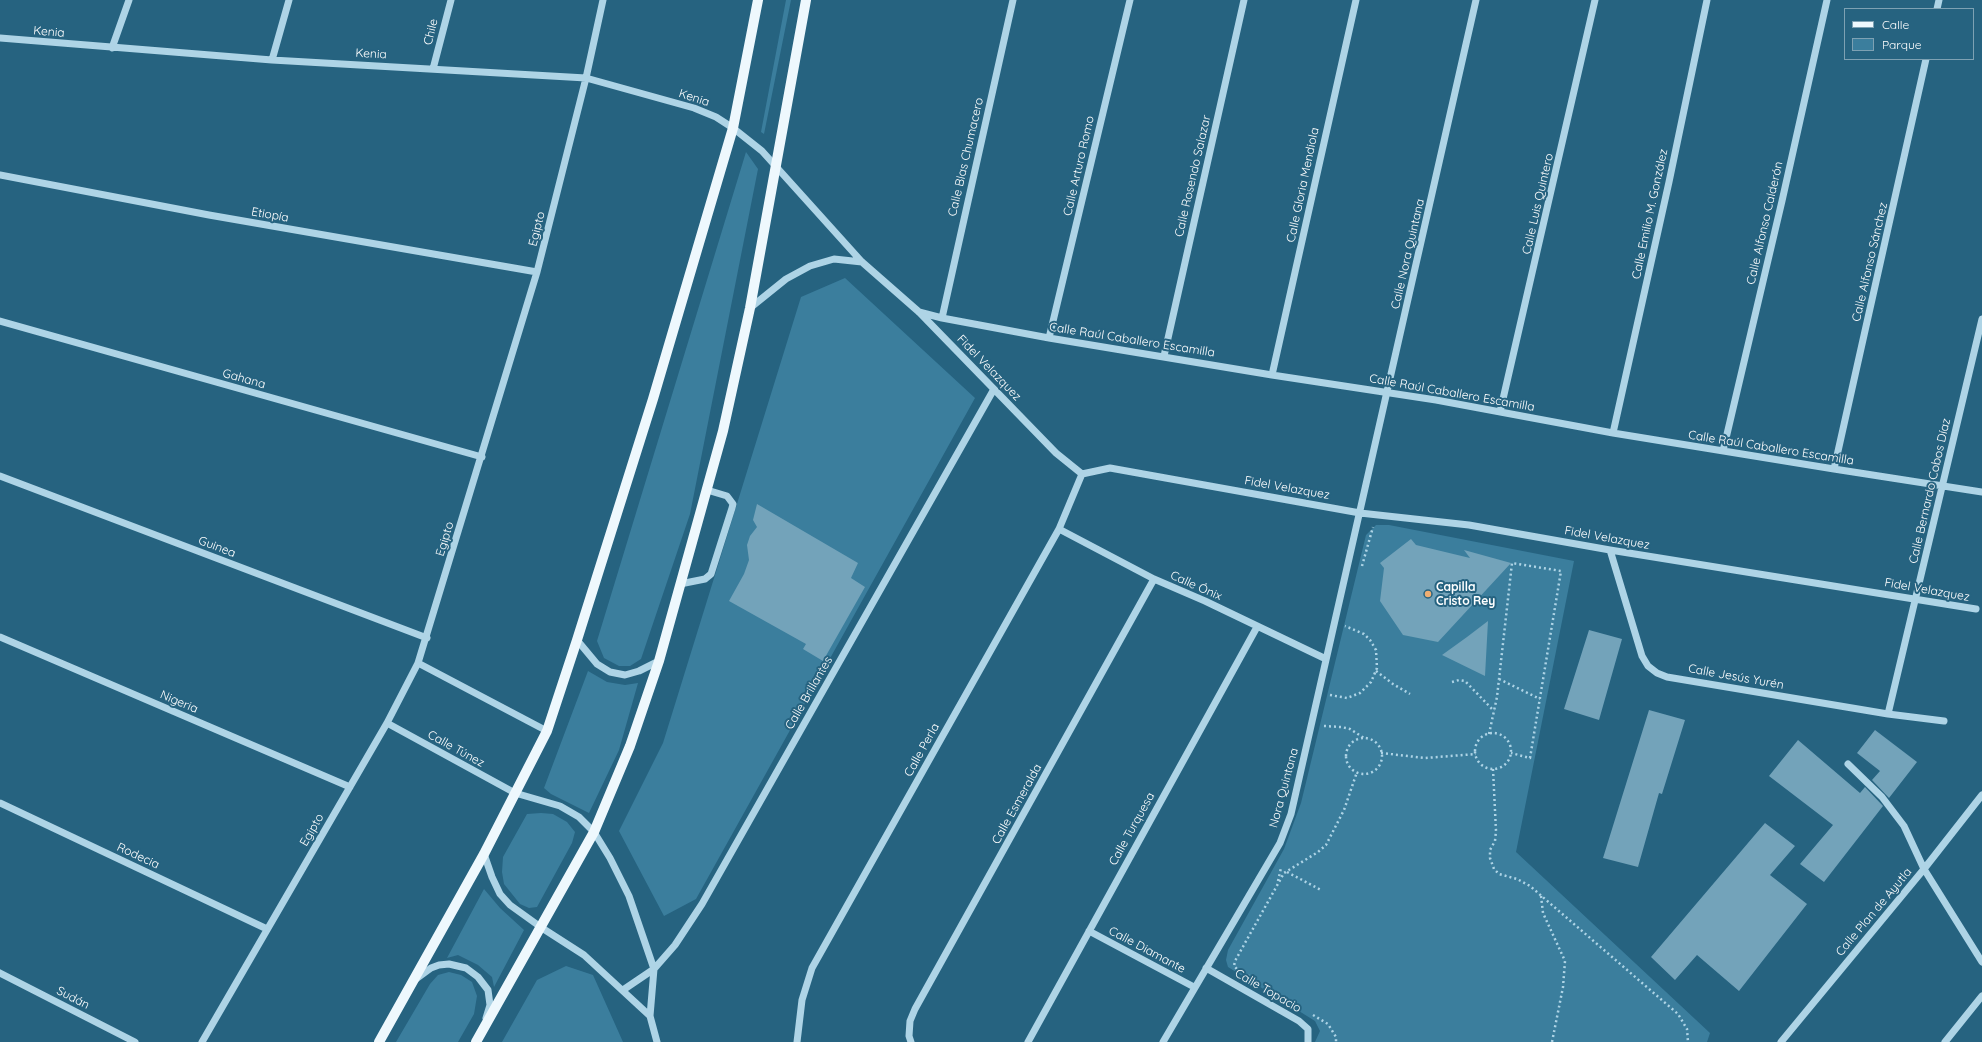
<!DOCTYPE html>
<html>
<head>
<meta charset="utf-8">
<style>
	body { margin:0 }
	#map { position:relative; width:1982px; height:1042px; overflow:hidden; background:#266380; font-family:Quicksand,sans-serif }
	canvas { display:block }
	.legend { position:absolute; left:1844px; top:8px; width:130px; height:52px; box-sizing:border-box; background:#266380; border:1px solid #7da1b3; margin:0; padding:5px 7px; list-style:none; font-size:12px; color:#fff }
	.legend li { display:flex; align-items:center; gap:8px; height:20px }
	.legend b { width:20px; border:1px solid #7da1b3 }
</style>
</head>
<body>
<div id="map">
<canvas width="1982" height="1042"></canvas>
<ul class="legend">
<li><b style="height:5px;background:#eef8fd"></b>Calle</li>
<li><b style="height:11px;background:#3b7e9d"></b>Parque</li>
</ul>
</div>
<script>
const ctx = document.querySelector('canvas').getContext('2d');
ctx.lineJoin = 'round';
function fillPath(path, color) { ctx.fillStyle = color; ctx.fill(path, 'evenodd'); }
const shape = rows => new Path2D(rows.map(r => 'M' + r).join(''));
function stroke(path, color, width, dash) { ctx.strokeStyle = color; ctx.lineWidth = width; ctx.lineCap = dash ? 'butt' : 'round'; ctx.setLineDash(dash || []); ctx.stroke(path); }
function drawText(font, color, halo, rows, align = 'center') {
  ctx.font = font + ' Quicksand,sans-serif'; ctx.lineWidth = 4; ctx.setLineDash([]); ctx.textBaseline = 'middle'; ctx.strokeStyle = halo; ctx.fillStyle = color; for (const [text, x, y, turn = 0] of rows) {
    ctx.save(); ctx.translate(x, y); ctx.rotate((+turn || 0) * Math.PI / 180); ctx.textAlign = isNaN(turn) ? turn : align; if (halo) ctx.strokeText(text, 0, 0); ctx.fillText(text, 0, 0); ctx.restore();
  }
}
fillPath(shape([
	[786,0,791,0,764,134,761,132],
	[746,152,758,169,690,514,641,659,630,666,619,666,604,658,597,641],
	[845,278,975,398,696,899,664,916,619,831,663,743,801,297],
	[1376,525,1389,525,1574,561,1516,852,1710,1033,1707,1042,1315,1042,1320,1031,1315,1021,1228,967,1226,960,1228,950,1284,849,1301,803,1366,535],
	[588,671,607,682,625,685,638,683,619,750,589,813,551,794,544,788],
	[541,813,553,814,567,822,575,832,572,843,537,907,529,908,520,904,504,884,502,872,503,857,527,814],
	[484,889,500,908,524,930,494,987,492,977,478,965,458,955,447,958],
	[566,966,593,975,623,1042,502,1042,537,980],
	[449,972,461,975,472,982,477,996,474,1014,458,1042,396,1042,430,984,438,975]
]), '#3b7e9d');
fillPath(shape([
	[757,504,858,563,851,578,865,587,823,661,803,649,806,644,729,601,744,574,749,560,747,545,750,536,757,527,753,520],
	[1411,539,1416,545,1470,558,1464,550,1511,563,1438,642,1403,635,1380,601,1384,568,1380,563],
	[1488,621,1485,676,1442,655,1467,637],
	[1589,630,1622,639,1599,720,1564,709],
	[1649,710,1685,720,1662,794,1659,793,1638,867,1603,858],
	[1875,730,1917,762,1889,798,1872,780,1880,771,1857,753],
	[1798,740,1860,793,1865,787,1883,806,1824,882,1800,864,1833,825,1769,776],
	[1765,823,1795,846,1770,875,1807,904,1739,991,1697,955,1675,980,1651,957]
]), '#73a3ba');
stroke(shape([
	[1362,566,1373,527],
	[1376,671,1393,684,1410,694],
	[1499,679,1540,699],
	[1452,682,1459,680,1465,681,1494,711],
	[1330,695,1347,698,1360,693,1371,682,1377,668,1376,650,1370,640,1364,634,1345,626],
	[1324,726,1341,727,1350,729,1364,738],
	'1475 751a18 18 0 1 1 36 0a18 18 0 1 1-36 0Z',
	[1489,734,1497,697,1512,563,1561,571,1530,758,1511,753],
	'1346 756a18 18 0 1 1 36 0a18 18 0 1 1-36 0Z',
	[1381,753,1425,758,1476,754],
	[1493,769,1496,831,1495,841,1490,850,1490,858,1494,869,1499,874,1517,879,1530,886,1678,1014,1687,1029,1688,1042],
	[1287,872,1321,890],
	[1278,881,1281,868],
	[1541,896,1543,913,1565,961,1563,987,1552,1042],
	[1254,979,1237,969,1234,966,1235,961,1284,873,1318,852,1326,845,1344,810,1357,772],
	[1313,1015,1328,1024,1336,1037,1336,1042]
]), '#aed4e6', 2.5, [2, 3]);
stroke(shape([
	[1937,9,1939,0],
	[0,38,272,60,586,78,694,108,716,117,733,128,762,151,862,262,919,312,1056,453,1082,474],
	[112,48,129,0],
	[272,60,289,0],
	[433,69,451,0],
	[0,175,209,215,537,272],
	[750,308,786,279,810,266,834,259,862,262],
	[919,312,942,318,1049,338,1272,375,1436,400,1613,433,1834,469,1982,492],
	[942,318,1013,0],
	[0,321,482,457],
	[1049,338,1130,0],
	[1164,356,1244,0],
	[1272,375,1356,0],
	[1500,412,1595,0],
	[1613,433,1669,182,1707,0],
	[1723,451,1782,201,1827,0],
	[1834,469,1926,59],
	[1082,474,1110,468,1360,513,1469,525,1610,550,1976,609],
	[0,476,427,638],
	[1059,529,1154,579,1205,601,1326,659],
	[1610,550,1642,656,1648,666,1657,673,1667,677,1888,714,1944,721],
	[680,584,705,579,711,574,732,508,733,504,727,496,707,490],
	[0,637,350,787],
	[577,640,597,664,610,672,625,675,639,671,659,661],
	[418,663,547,731],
	[1888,714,1982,319],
	[387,723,515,793,560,806,579,817,594,832,610,858,629,896,654,969,650,1016,657,1042],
	[1848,764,1882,797,1904,826,1924,869,1982,962],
	[0,803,267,929],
	[484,854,492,877,500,894,510,905,542,928,584,955,650,1016],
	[1089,931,1194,987],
	[1206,968,1299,1021,1308,1029,1308,1042],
	[0,973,135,1042],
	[416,979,431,968,439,965,449,964,466,968,478,977,488,990,490,1005,486,1018],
	[623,990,654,969,675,945,702,904,994,389],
	[202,1042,387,723,418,663,537,272,586,78,603,0],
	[797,1042,802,1000,812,968,1059,529,1082,474],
	[911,1042,909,1036,910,1021,915,1009,1154,579],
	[1028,1042,1257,627],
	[1163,1042,1280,843,1291,814,1476,0],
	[1781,1042,1924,869,1982,795],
	[1945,1042,1982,996]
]), '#aed4e6', 7);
stroke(shape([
	[379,1042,484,854,547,731,577,640,653,399,733,128,758,0],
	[476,1042,594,832,630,746,659,661,723,431,750,308,806,0]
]), '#eef8fd', 10);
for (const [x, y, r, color] of [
	[1428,594,4,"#efae73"]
]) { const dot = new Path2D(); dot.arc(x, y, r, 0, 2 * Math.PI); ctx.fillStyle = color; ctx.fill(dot); stroke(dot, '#266380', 1.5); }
drawText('12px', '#fff', '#266380', [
	["Kenia",49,32,5],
	["Chile",431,32,-76],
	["Kenia",371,54,3],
	["Kenia",694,98,18],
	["Calle Blas Chumacero",966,157,-77],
	["Calle Arturo Romo",1079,166,-77],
	["Calle Rosendo Salazar",1193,176,-77],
	["Calle Gloria Mendiola",1303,185,-78],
	["Calle Luis Quintero",1538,204,-77],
	["Calle Emilio M. González",1650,214,-78],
	["Etiopía",270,215,10],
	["Calle Alfonso Calderón",1765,223,-77],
	["Egipto",537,229,-76],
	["Calle Nora Quintana",1408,254,-77],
	["Calle Alfonso Sánchez",1870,262,-77],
	["Calle Raúl Caballero Escamilla",1132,340,9],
	["Fidel Velazquez",989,368,46],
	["Gahana",244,379,16],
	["Calle Raúl Caballero Escamilla",1452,393,10],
	["Calle Raúl Caballero Escamilla",1771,448,9],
	["Fidel Velazquez",1287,488,10],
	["Calle Bernardo Cobos Díaz",1930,491,-77],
	["Fidel Velazquez",1607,538,10],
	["Egipto",445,539,-73],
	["Guinea",217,547,21],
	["Calle Ónix",1196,586,24],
	["Fidel Velazquez",1927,590,10],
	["Calle Jesús Yurén",1736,677,10],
	["Calle Brillantes",809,693,-60],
	["Nigeria",179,702,23],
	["Calle Túnez",456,749,29],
	["Calle Perla",922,750,-61],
	["Nora Quintana",1284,788,-75],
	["Calle Esmeralda",1017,804,-61],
	["Calle Turquesa",1132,829,-61],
	["Egipto",312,830,-60],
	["Rodecia",138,856,25],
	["Calle Plan de Ayutla",1874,912,-50],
	["Calle Diamante",1147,950,28],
	["Calle Topacio",1268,991,30],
	["Sudán",73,998,27]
]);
drawText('bold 12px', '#fff', '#266380', [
	["Capilla",1436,587],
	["Cristo Rey",1436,601]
], 'left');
</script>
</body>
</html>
